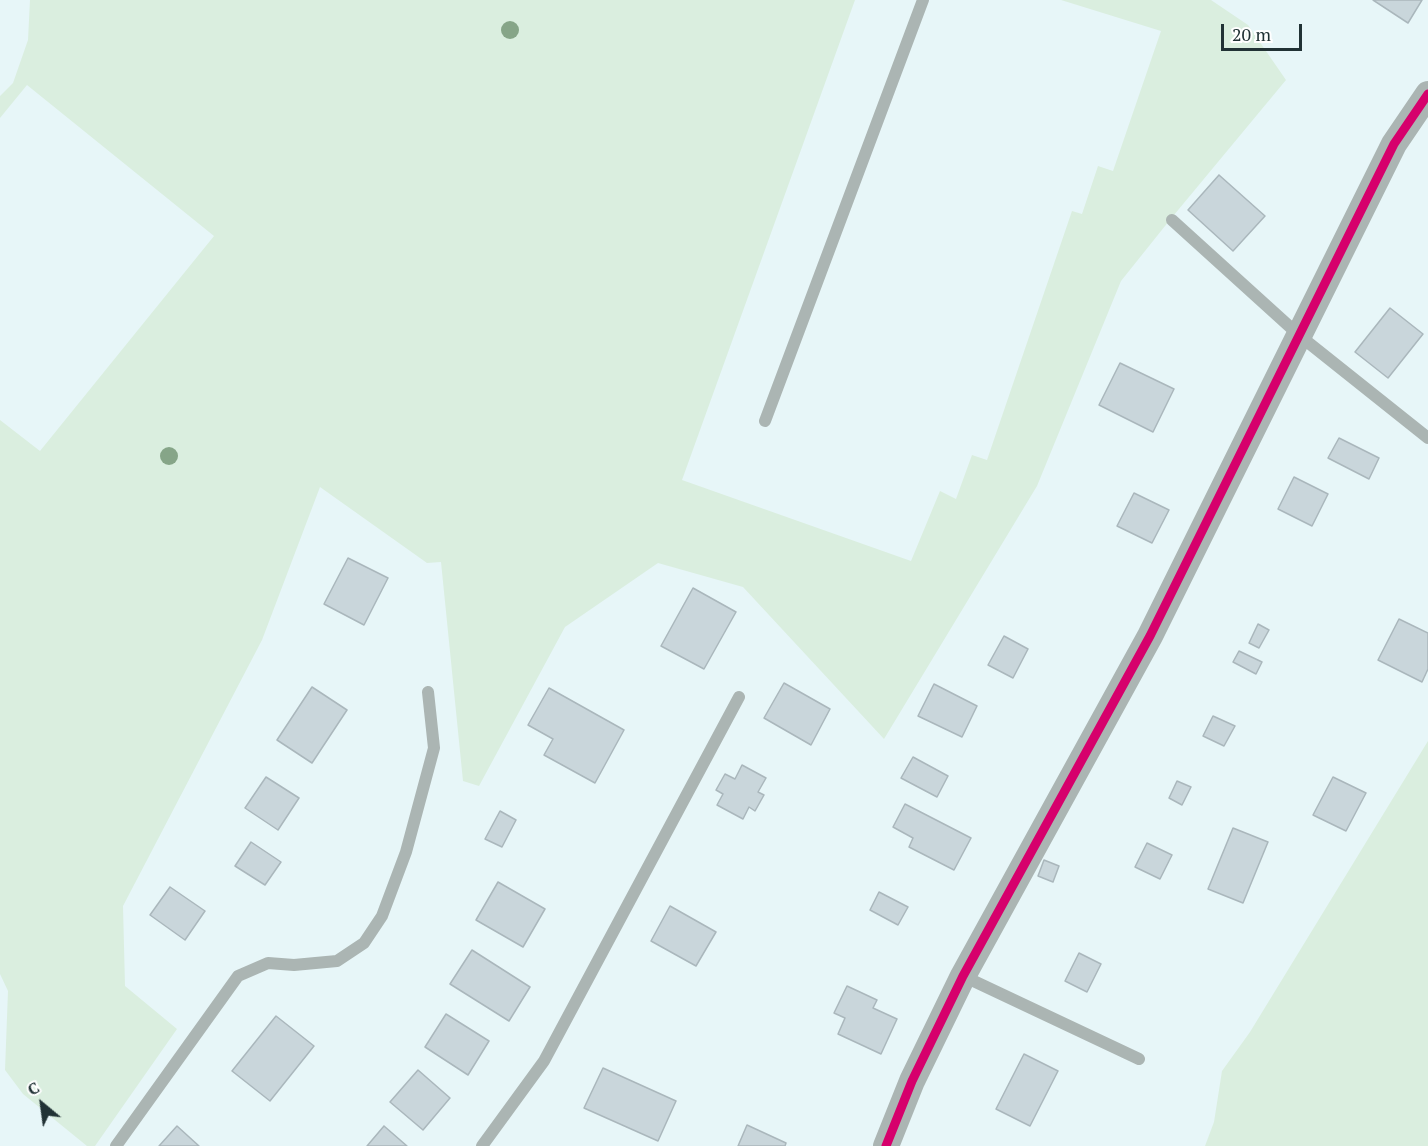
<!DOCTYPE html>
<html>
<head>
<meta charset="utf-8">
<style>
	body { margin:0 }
	#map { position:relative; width:1428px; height:1146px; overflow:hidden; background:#e7f6f8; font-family:"PT Serif",serif }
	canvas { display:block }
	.north { position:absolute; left:12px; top:1074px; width:60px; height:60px; -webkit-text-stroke:4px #fff; paint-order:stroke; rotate:331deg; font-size:16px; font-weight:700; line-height:24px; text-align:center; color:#213235 }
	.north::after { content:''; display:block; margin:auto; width:21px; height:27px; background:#213235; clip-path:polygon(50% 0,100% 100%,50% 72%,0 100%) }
	.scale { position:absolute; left:1221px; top:24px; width:81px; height:27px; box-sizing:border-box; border:3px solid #213235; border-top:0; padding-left:8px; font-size:18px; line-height:21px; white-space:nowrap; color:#213235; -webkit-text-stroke:4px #fff; paint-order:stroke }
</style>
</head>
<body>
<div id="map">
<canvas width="1428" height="1146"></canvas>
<div class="north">С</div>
<div class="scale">20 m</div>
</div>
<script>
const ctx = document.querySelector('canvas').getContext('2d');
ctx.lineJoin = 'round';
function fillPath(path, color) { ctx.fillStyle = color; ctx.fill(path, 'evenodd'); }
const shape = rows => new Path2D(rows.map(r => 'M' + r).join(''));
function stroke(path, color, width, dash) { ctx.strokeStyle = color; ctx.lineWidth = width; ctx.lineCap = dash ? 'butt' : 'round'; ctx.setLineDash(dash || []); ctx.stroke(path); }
fillPath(shape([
	[30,0,855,0,682,480,911,561,940,491,956,499,972,455,987,460,1072,211,1082,214,1098,166,1113,171,1161,31,1061,0,1211,0,1248,25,1286,80,1169,221,1121,281,1037,486,884,739,743,587,658,563,565,627,479,786,463,781,441,562,427,563,320,487,262,640,123,906,125,986,177,1029,95,1146,87,1146,23,1094,5,1070,8,991,0,974,0,420,40,451,214,236,27,85,0,118,0,96,13,83,28,40],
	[1428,741,1428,1146,1205,1146,1214,1122,1222,1071,1250,1032]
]), '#daeedf');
const building = shape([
	[1373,0,1422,0,1408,23,1373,0],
	[1219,175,1265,216,1233,251,1188,210,1219,175],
	[1390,308,1423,334,1388,378,1355,352,1390,308],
	[1120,363,1174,389,1153,432,1099,405,1120,363],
	[1339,438,1379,458,1369,479,1328,458,1339,438],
	[1294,477,1328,494,1312,526,1278,509,1294,477],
	[1134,493,1169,510,1152,543,1117,526,1134,493],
	[348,558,388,578,364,625,324,604,348,558],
	[693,588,736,612,704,669,661,646,693,588],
	[1399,619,1428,633,1428,669,1422,682,1378,660,1399,619],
	[1258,624,1269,630,1259,648,1249,643,1258,624],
	[1004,636,1028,649,1013,678,988,665,1004,636],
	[1239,651,1262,662,1256,674,1233,662,1239,651],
	[784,683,830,709,811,745,764,718,784,683],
	[934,684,977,706,962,737,918,716,934,684],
	[312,687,347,710,312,763,277,740,312,687],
	[549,688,624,730,595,783,544,755,553,739,528,725,549,688],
	[1213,716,1235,726,1224,746,1203,736,1213,716],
	[913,757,948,776,937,797,901,778,913,757],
	[742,765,766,778,758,792,764,795,755,811,749,807,743,819,717,805,723,794,716,790,725,774,735,779,742,765],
	[266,777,299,798,278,830,245,808,266,777],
	[1333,777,1366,793,1346,831,1313,815,1333,777],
	[1177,781,1191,787,1182,805,1169,798,1177,781],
	[905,804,971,838,954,870,909,847,913,838,893,827,905,804],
	[500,811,516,820,502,847,485,839,500,811],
	[1233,828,1268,842,1243,903,1208,889,1233,828],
	[251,842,281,862,265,885,235,866,251,842],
	[1147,843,1172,855,1160,879,1135,867,1147,843],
	[1044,860,1059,866,1053,882,1038,876,1044,860],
	[498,882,545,909,523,947,476,920,498,882],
	[170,887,205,911,185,940,150,915,170,887],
	[879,892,908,907,898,925,870,910,879,892],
	[670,906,716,932,696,966,651,941,670,906],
	[472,950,530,987,509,1021,450,984,472,950],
	[1079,953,1101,964,1087,992,1065,981,1079,953],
	[847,986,877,1000,873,1008,897,1019,881,1054,838,1034,845,1018,834,1013,847,986],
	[446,1014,489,1041,468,1075,425,1047,446,1014],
	[276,1016,314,1046,270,1101,232,1071,276,1016],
	[1024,1054,1058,1071,1030,1126,996,1109,1024,1054],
	[603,1068,676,1101,658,1141,584,1108,603,1068],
	[418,1070,450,1098,423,1130,390,1102,418,1070],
	[747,1125,786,1143,785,1146,738,1146,747,1125],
	[177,1126,199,1146,159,1146,177,1126],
	[384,1126,407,1146,367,1146,384,1126]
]);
fillPath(building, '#c9d6db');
stroke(building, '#aab7bc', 1.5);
stroke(shape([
	[1172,220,1300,336,1428,438],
	[765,421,923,0],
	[963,976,1139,1059],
	[116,1146,238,976,268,963,294,965,337,961,364,943,382,916,406,852,434,748,428,692],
	[482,1146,544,1061,739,697]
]), '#abb5b3', 12);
stroke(shape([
	[886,1146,912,1081,963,976,1150,636,1394,144,1428,94]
]), '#abb5b3', 26);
stroke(shape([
	[886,1146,912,1081,963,976,1150,636,1394,144,1428,94]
]), '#d6006c', 9);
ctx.fillStyle = '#86a588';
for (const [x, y] of [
	[510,30],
	[169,456]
]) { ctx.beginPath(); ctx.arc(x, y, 9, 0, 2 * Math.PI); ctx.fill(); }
</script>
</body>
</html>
